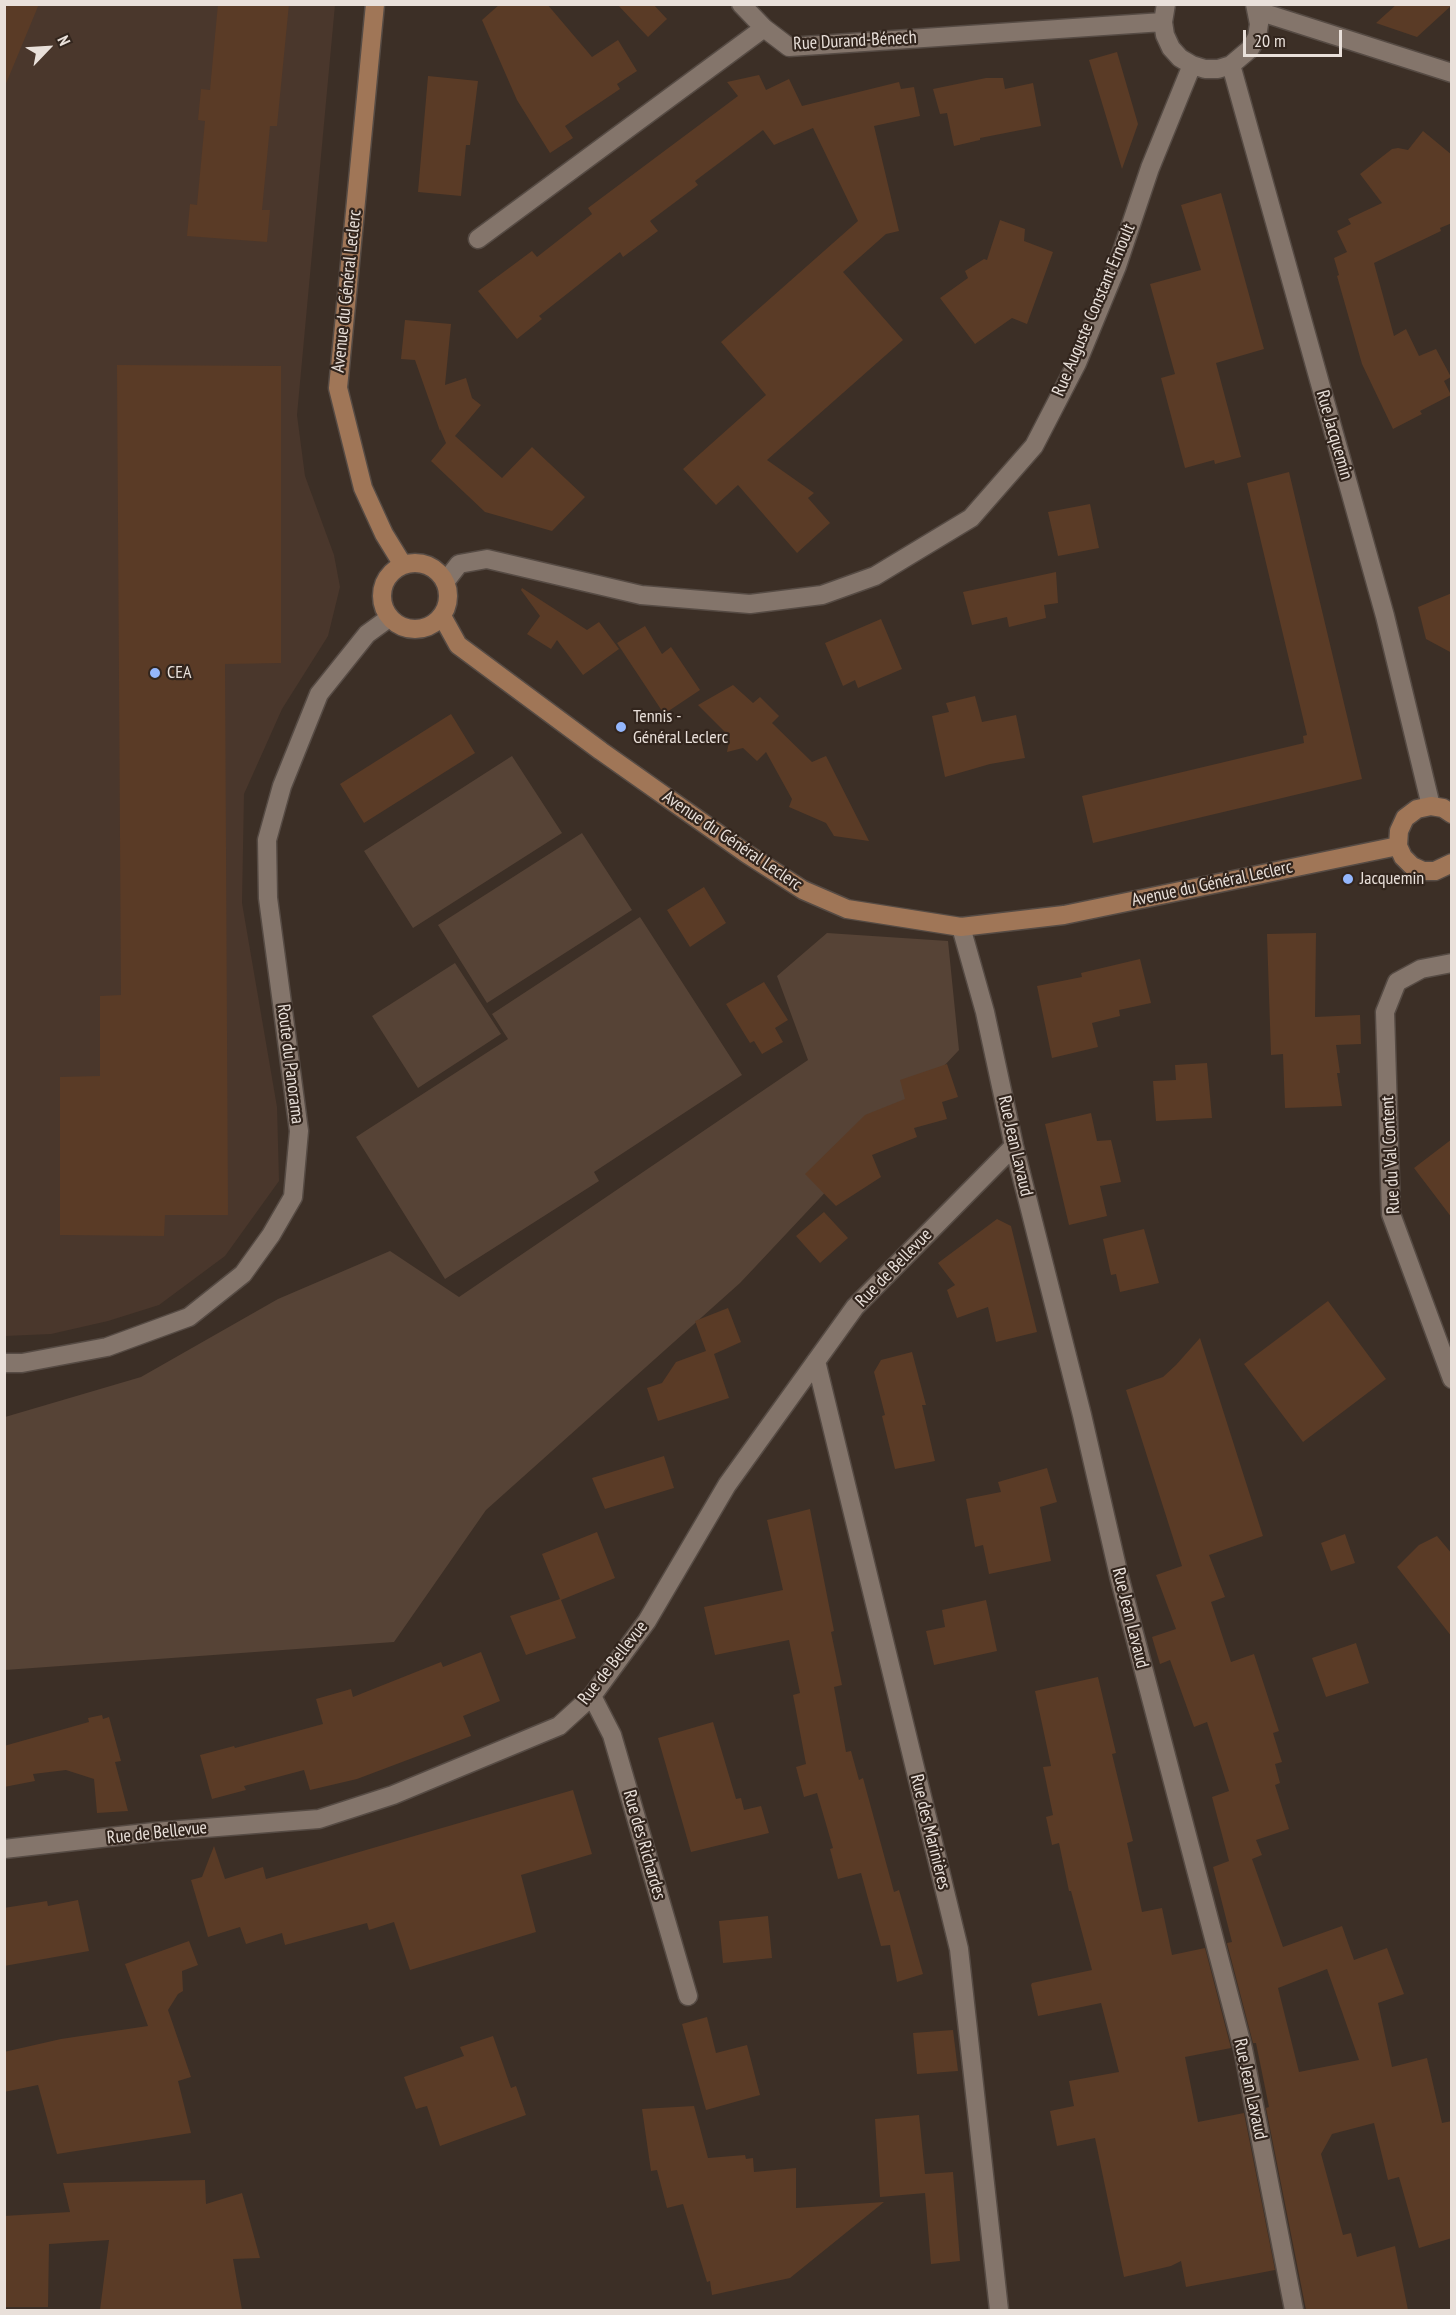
<!DOCTYPE html>
<html>
<head>
<meta charset="utf-8">
<style>
	body { margin:0 }
	#map { position:relative; width:1456px; height:2315px; overflow:hidden; background:#3c2f26; font-family:"PT Sans Narrow",sans-serif }
	canvas { display:block }
	.frame { position:absolute; inset:0; border:6px solid #e9e0da; pointer-events:none }
	.north { position:absolute; left:18px; top:18px; width:60px; height:60px; -webkit-text-stroke:4px #32251d; paint-order:stroke; rotate:65deg; font-size:16px; font-weight:700; line-height:24px; text-align:center; color:#e9e0da }
	.north::after { content:''; display:block; margin:auto; width:21px; height:27px; background:#e9e0da; clip-path:polygon(50% 0,100% 100%,50% 72%,0 100%) }
	.scale { position:absolute; left:1243px; top:30px; width:99px; height:27px; box-sizing:border-box; border:3px solid #e9e0da; border-top:0; padding-left:8px; font-size:18px; line-height:21px; white-space:nowrap; color:#e9e0da; -webkit-text-stroke:4px #32251d; paint-order:stroke }
</style>
</head>
<body>
<div id="map">
<canvas width="1456" height="2315"></canvas>
<div class="frame"></div>
<div class="north">N</div>
<div class="scale">20 m</div>
</div>
<script>
const ctx = document.querySelector('canvas').getContext('2d');
ctx.lineJoin = 'round';
function fillPath(path, color) { ctx.fillStyle = color; ctx.fill(path, 'evenodd'); }
const shape = rows => new Path2D(rows.map(r => 'M' + r).join(''));
function stroke(path, color, width, dash) { ctx.strokeStyle = color; ctx.lineWidth = width; ctx.lineCap = dash ? 'butt' : 'round'; ctx.setLineDash(dash || []); ctx.stroke(path); }
function drawText(font, color, halo, rows, align = 'center') {
  ctx.font = font + ' "PT Sans Narrow",sans-serif'; ctx.lineWidth = 4.5; ctx.setLineDash([]); ctx.textBaseline = 'middle'; ctx.strokeStyle = halo; ctx.fillStyle = color; for (const [text, x, y, turn = 0] of rows) {
    ctx.save(); ctx.translate(x, y); ctx.rotate((+turn || 0) * Math.PI / 180); ctx.textAlign = isNaN(turn) ? turn : align; if (halo) ctx.strokeText(text, 0, 0); ctx.fillText(text, 0, 0); ctx.restore();
  }
}
fillPath(shape([
	[4,5,335,5,297,415,305,476,334,555,340,587,328,636,282,709,244,794,242,903,277,1107,279,1181,225,1256,159,1305,108,1321,51,1334,5,1336]
]), '#4a372c');
fillPath(shape([
	[512,756,562,833,413,928,364,851],
	[582,833,632,910,487,1003,438,925],
	[640,917,742,1075,594,1172,599,1181,445,1279,356,1137,508,1039,492,1014],
	[827,933,948,941,959,1050,740,1283,486,1510,394,1642,5,1670,5,1417,141,1377,278,1299,390,1251,459,1297,808,1060,777,976],
	[455,963,501,1034,418,1088,372,1016]
]), '#564336');
fillPath(shape([
	[4,4,39,4,5,86,4,86],
	[218,4,289,4,277,126,270,126,262,210,270,210,267,242,187,236,190,204,197,205,205,121,198,120,201,89,210,90],
	[500,4,547,4,592,57,618,40,637,71,617,84,620,89,565,126,573,138,550,153,517,100,482,20],
	[617,4,653,4,667,19,648,37],
	[1397,4,1452,4,1452,5,1417,37,1376,23],
	[1117,52,1138,124,1122,169,1089,60],
	[759,75,766,90,789,79,802,106,899,82,901,89,914,87,920,116,874,126,899,231,886,234,843,272,903,340,767,460,814,493,808,498,830,523,797,553,738,485,716,505,683,469,766,395,721,342,858,221,813,128,774,145,763,130,695,181,698,185,650,221,658,231,623,257,620,252,539,316,542,319,517,339,478,291,532,251,537,257,592,214,588,208,738,96,727,82],
	[428,76,478,81,470,145,466,145,461,196,418,192],
	[986,78,1003,78,1005,89,1033,83,1041,126,980,138,980,140,954,146,947,113,940,114,933,89],
	[1423,131,1452,155,1452,223,1440,228,1441,231,1374,263,1394,336,1406,329,1419,356,1436,349,1451,377,1444,381,1451,395,1420,411,1422,414,1393,429,1362,364,1337,276,1339,275,1334,258,1347,252,1337,231,1351,224,1348,219,1382,203,1360,174,1392,149,1398,148,1408,150],
	[1221,193,1264,349,1216,363,1241,457,1215,464,1214,460,1185,468,1161,378,1175,374,1150,284,1201,270,1181,205],
	[1000,220,1025,229,1024,241,1053,252,1027,324,1012,318,975,344,940,298,968,278,965,271,984,259,987,260],
	[405,320,451,324,445,385,466,378,472,398,481,405,455,436,502,478,532,447,585,497,552,531,485,512,431,461,446,443,440,429,440,431,415,360,401,359],
	[117,365,281,366,281,663,225,664,228,1215,165,1215,164,1236,60,1235,60,1077,100,1076,100,996,121,995],
	[1289,472,1362,779,1093,843,1082,796,1304,743,1303,736,1307,735,1247,483],
	[1090,504,1099,548,1058,556,1048,512],
	[1056,572,1058,603,1044,605,1046,618,1009,627,1007,617,972,625,963,592],
	[522,588,587,630,599,622,619,649,583,675,557,640,551,649,527,634,540,616,521,590],
	[1452,593,1452,653,1426,639,1418,607],
	[881,619,902,669,858,688,855,680,843,686,825,643],
	[645,626,662,654,671,647,700,690,664,714,617,643],
	[733,685,753,703,760,697,779,716,772,723,812,762,826,756,869,841,834,836,826,823,789,807,792,799,766,752,757,761,743,748,727,752,730,737,698,705],
	[975,696,982,722,1016,715,1025,758,990,764,945,777,932,716,949,712,946,703],
	[451,714,475,753,364,823,340,784],
	[704,887,726,923,690,947,667,910],
	[1316,933,1315,1017,1360,1015,1361,1044,1336,1045,1340,1073,1337,1073,1342,1106,1285,1108,1283,1054,1271,1055,1267,934],
	[1140,959,1151,1003,1119,1010,1120,1016,1092,1023,1098,1047,1052,1058,1037,986,1082,977,1081,973],
	[764,982,788,1020,775,1028,783,1042,762,1054,754,1041,750,1043,726,1004],
	[1207,1063,1212,1118,1156,1121,1153,1081,1176,1080,1175,1065],
	[947,1064,958,1097,942,1102,947,1119,914,1128,917,1137,872,1155,881,1177,836,1206,805,1174,865,1115,905,1099,900,1080],
	[1091,1113,1097,1141,1111,1140,1121,1182,1100,1186,1107,1216,1069,1225,1045,1124],
	[1452,1139,1452,1218,1414,1168],
	[824,1212,848,1238,820,1263,796,1236],
	[997,1219,1011,1226,1037,1332,996,1342,988,1307,957,1318,947,1290,955,1285,938,1263],
	[1144,1229,1159,1283,1120,1292,1116,1274,1111,1275,1103,1239],
	[1328,1301,1386,1379,1303,1442,1244,1364],
	[728,1308,741,1342,714,1354,729,1398,658,1421,647,1388,662,1383,676,1362,706,1351,695,1321],
	[1200,1338,1263,1536,1209,1555,1225,1597,1211,1602,1231,1662,1254,1654,1279,1731,1273,1733,1282,1762,1275,1764,1280,1783,1275,1785,1289,1829,1256,1840,1262,1855,1252,1859,1283,1947,1342,1926,1354,1960,1387,1948,1404,1994,1378,2003,1392,2067,1427,2058,1442,2123,1452,2121,1452,2238,1419,2248,1399,2177,1388,2180,1374,2123,1332,2134,1321,2154,1343,2235,1351,2233,1357,2257,1395,2246,1408,2310,1306,2310,1266,2108,1269,2107,1256,2043,1253,2043,1227,1943,1232,1942,1213,1867,1229,1861,1212,1797,1229,1791,1207,1722,1194,1727,1170,1660,1160,1664,1152,1637,1176,1629,1156,1575,1182,1566,1126,1390,1163,1377,1176,1365],
	[1327,1969,1359,2060,1299,2072,1278,1988],
	[912,1352,926,1405,922,1405,935,1461,895,1469,882,1416,885,1415,874,1372,881,1360],
	[664,1456,674,1488,605,1509,592,1478],
	[1047,1468,1057,1502,1040,1507,1051,1561,989,1574,983,1545,975,1547,966,1499,1001,1492,998,1482],
	[810,1509,834,1631,831,1632,842,1685,834,1687,846,1752,851,1751,859,1780,863,1778,894,1892,899,1890,923,1974,897,1982,890,1945,881,1946,861,1873,838,1879,830,1849,833,1848,817,1793,804,1797,796,1767,806,1764,793,1695,800,1693,789,1640,715,1655,704,1607,783,1590,767,1520],
	[597,1532,615,1578,561,1600,576,1638,526,1655,510,1616,560,1599,542,1554],
	[1345,1534,1355,1563,1331,1571,1321,1543],
	[1437,1536,1452,1554,1452,1637,1397,1567,1419,1545],
	[986,1600,997,1651,934,1665,926,1631,945,1627,942,1610],
	[1356,1643,1369,1683,1326,1697,1312,1658],
	[481,1652,500,1701,463,1716,471,1736,357,1779,310,1790,304,1770,244,1786,246,1790,212,1799,200,1755,234,1746,235,1748,323,1724,316,1699,351,1689,353,1697,441,1662,443,1667],
	[1098,1677,1116,1753,1112,1754,1133,1841,1127,1843,1142,1912,1162,1908,1172,1955,1205,1948,1231,2048,1185,2057,1198,2122,1244,2113,1275,2270,1186,2287,1181,2261,1171,2266,1124,2277,1095,2138,1057,2146,1050,2111,1074,2106,1069,2081,1119,2072,1101,2003,1038,2016,1031,1985,1032,1983,1092,1970,1071,1891,1069,1891,1059,1843,1052,1845,1046,1817,1053,1815,1043,1767,1051,1766,1035,1691],
	[102,1715,103,1719,109,1717,121,1761,115,1762,128,1811,97,1813,94,1779,66,1770,33,1774,35,1781,4,1787,4,1746,89,1722,88,1718],
	[713,1722,736,1799,741,1798,744,1810,761,1806,769,1833,691,1852,658,1738],
	[573,1790,592,1854,521,1875,536,1932,410,1970,394,1922,369,1930,367,1923,285,1945,282,1933,246,1944,240,1927,208,1937,191,1880,202,1877,214,1846,225,1879,263,1867,266,1879],
	[78,1900,89,1951,4,1966,4,1908,47,1901,48,1906],
	[768,1916,772,1958,723,1963,719,1921],
	[189,1941,198,1965,182,1971,183,1991,178,1994,168,2010,191,2077,178,2081,191,2133,57,2154,38,2085,4,2092,4,2052,61,2039,148,2026,125,1964],
	[707,2017,716,2053,747,2045,760,2095,706,2110,682,2024],
	[953,2030,958,2071,917,2074,913,2033],
	[493,2036,511,2088,516,2086,526,2115,440,2146,427,2106,416,2109,404,2077,464,2056,460,2047],
	[694,2106,708,2158,745,2155,746,2159,753,2158,754,2172,796,2168,796,2208,884,2202,790,2278,712,2295,710,2281,707,2282,683,2204,667,2208,657,2170,651,2171,642,2109],
	[919,2115,925,2174,953,2172,960,2261,931,2264,925,2193,880,2197,875,2119],
	[205,2180,206,2204,242,2193,260,2258,233,2259,242,2310,100,2310,109,2240,49,2244,48,2307,4,2307,4,2216,70,2212,63,2183]
]), '#5a3b26');
const street = shape([
	[741,4,764,28,789,47,1163,22],
	[1166,4,1163,22,1165,35,1171,48,1180,58,1192,65,1205,69,1218,69,1231,65,1250,49,1257,37,1259,24,1255,4],
	[1258,11,1452,73],
	[1231,65,1385,616,1431,806],
	[478,239,764,28],
	[445,582,459,564,487,559,641,595,750,604,822,595,875,576,971,518,1034,446,1077,363,1117,266,1150,168,1192,65],
	[961,927,985,1012,1014,1146,1082,1415,1119,1576,1243,2049,1294,2310],
	[1452,963,1421,969,1397,982,1385,1012,1391,1214,1452,1379],
	[816,1361,959,1949,999,2310],
	[4,1363,22,1363,107,1347,189,1317,243,1274,271,1235,293,1197,299,1131,268,898,267,840,282,786,319,694,367,634,389,618],
	[592,1696,612,1735,688,1996],
	[4,1849,154,1832,319,1819,393,1795,559,1726,592,1696,647,1621,727,1485,855,1307,1014,1146]
]);
const secondary = shape([
	[375,4,338,388,363,488,384,534,403,565],
	'382 596a33 33 0 1 1 66 0a33 33 0 1 1-66 0Z',
	[442,616,458,645,601,751,747,854,803,890,847,909,961,927,1064,915,1398,846],
	[1452,814,1443,808,1431,806,1417,809,1405,818,1399,831,1398,846,1403,857,1412,866,1423,871,1435,871,1452,863]
]);
stroke(street, '#564b44', 21);
stroke(secondary, '#564b44', 21);
stroke(street, '#84756b', 18);
stroke(secondary, '#a07657', 18);
for (const [x, y, r, color] of [
	[155,673,6,"#94b7fd"],
	[621,727,6,"#94b7fd"],
	[1348,879,6,"#94b7fd"]
]) { const dot = new Path2D(); dot.arc(x, y, r, 0, 2 * Math.PI); ctx.fillStyle = color; ctx.fill(dot); stroke(dot, '#32251d', 2); }
drawText('18px', '#e9e0da', '#32251d', [
	["Rue Durand-Bénech",855,41,-3],
	["Avenue du Général Leclerc",347,291,-84],
	["Rue Auguste Constant Ernoult",1094,310,-67],
	["Rue Jacquemin",1334,435,74],
	["Avenue du Général Leclerc",732,841,34],
	["Avenue du Général Leclerc",1212,884,-12],
	["Route du Panorama",290,1064,83],
	["Rue Jean Lavaud",1015,1146,77],
	["Rue du Val Content",1391,1155,-93],
	["Rue de Bellevue",894,1268,-46],
	["Rue Jean Lavaud",1130,1618,76],
	["Rue de Bellevue",613,1663,-52],
	["Rue des Marinières",930,1832,76],
	["Rue de Bellevue",157,1833,-6],
	["Rue des Richardes",644,1845,74],
	["Rue Jean Lavaud",1250,2089,78]
]);
drawText('18px', '#e9e0da', '#32251d', [
	["CEA",167,673],
	["Tennis -",633,717],
	["Général Leclerc",633,738],
	["Jacquemin",1360,879]
], 'left');
</script>
</body>
</html>
